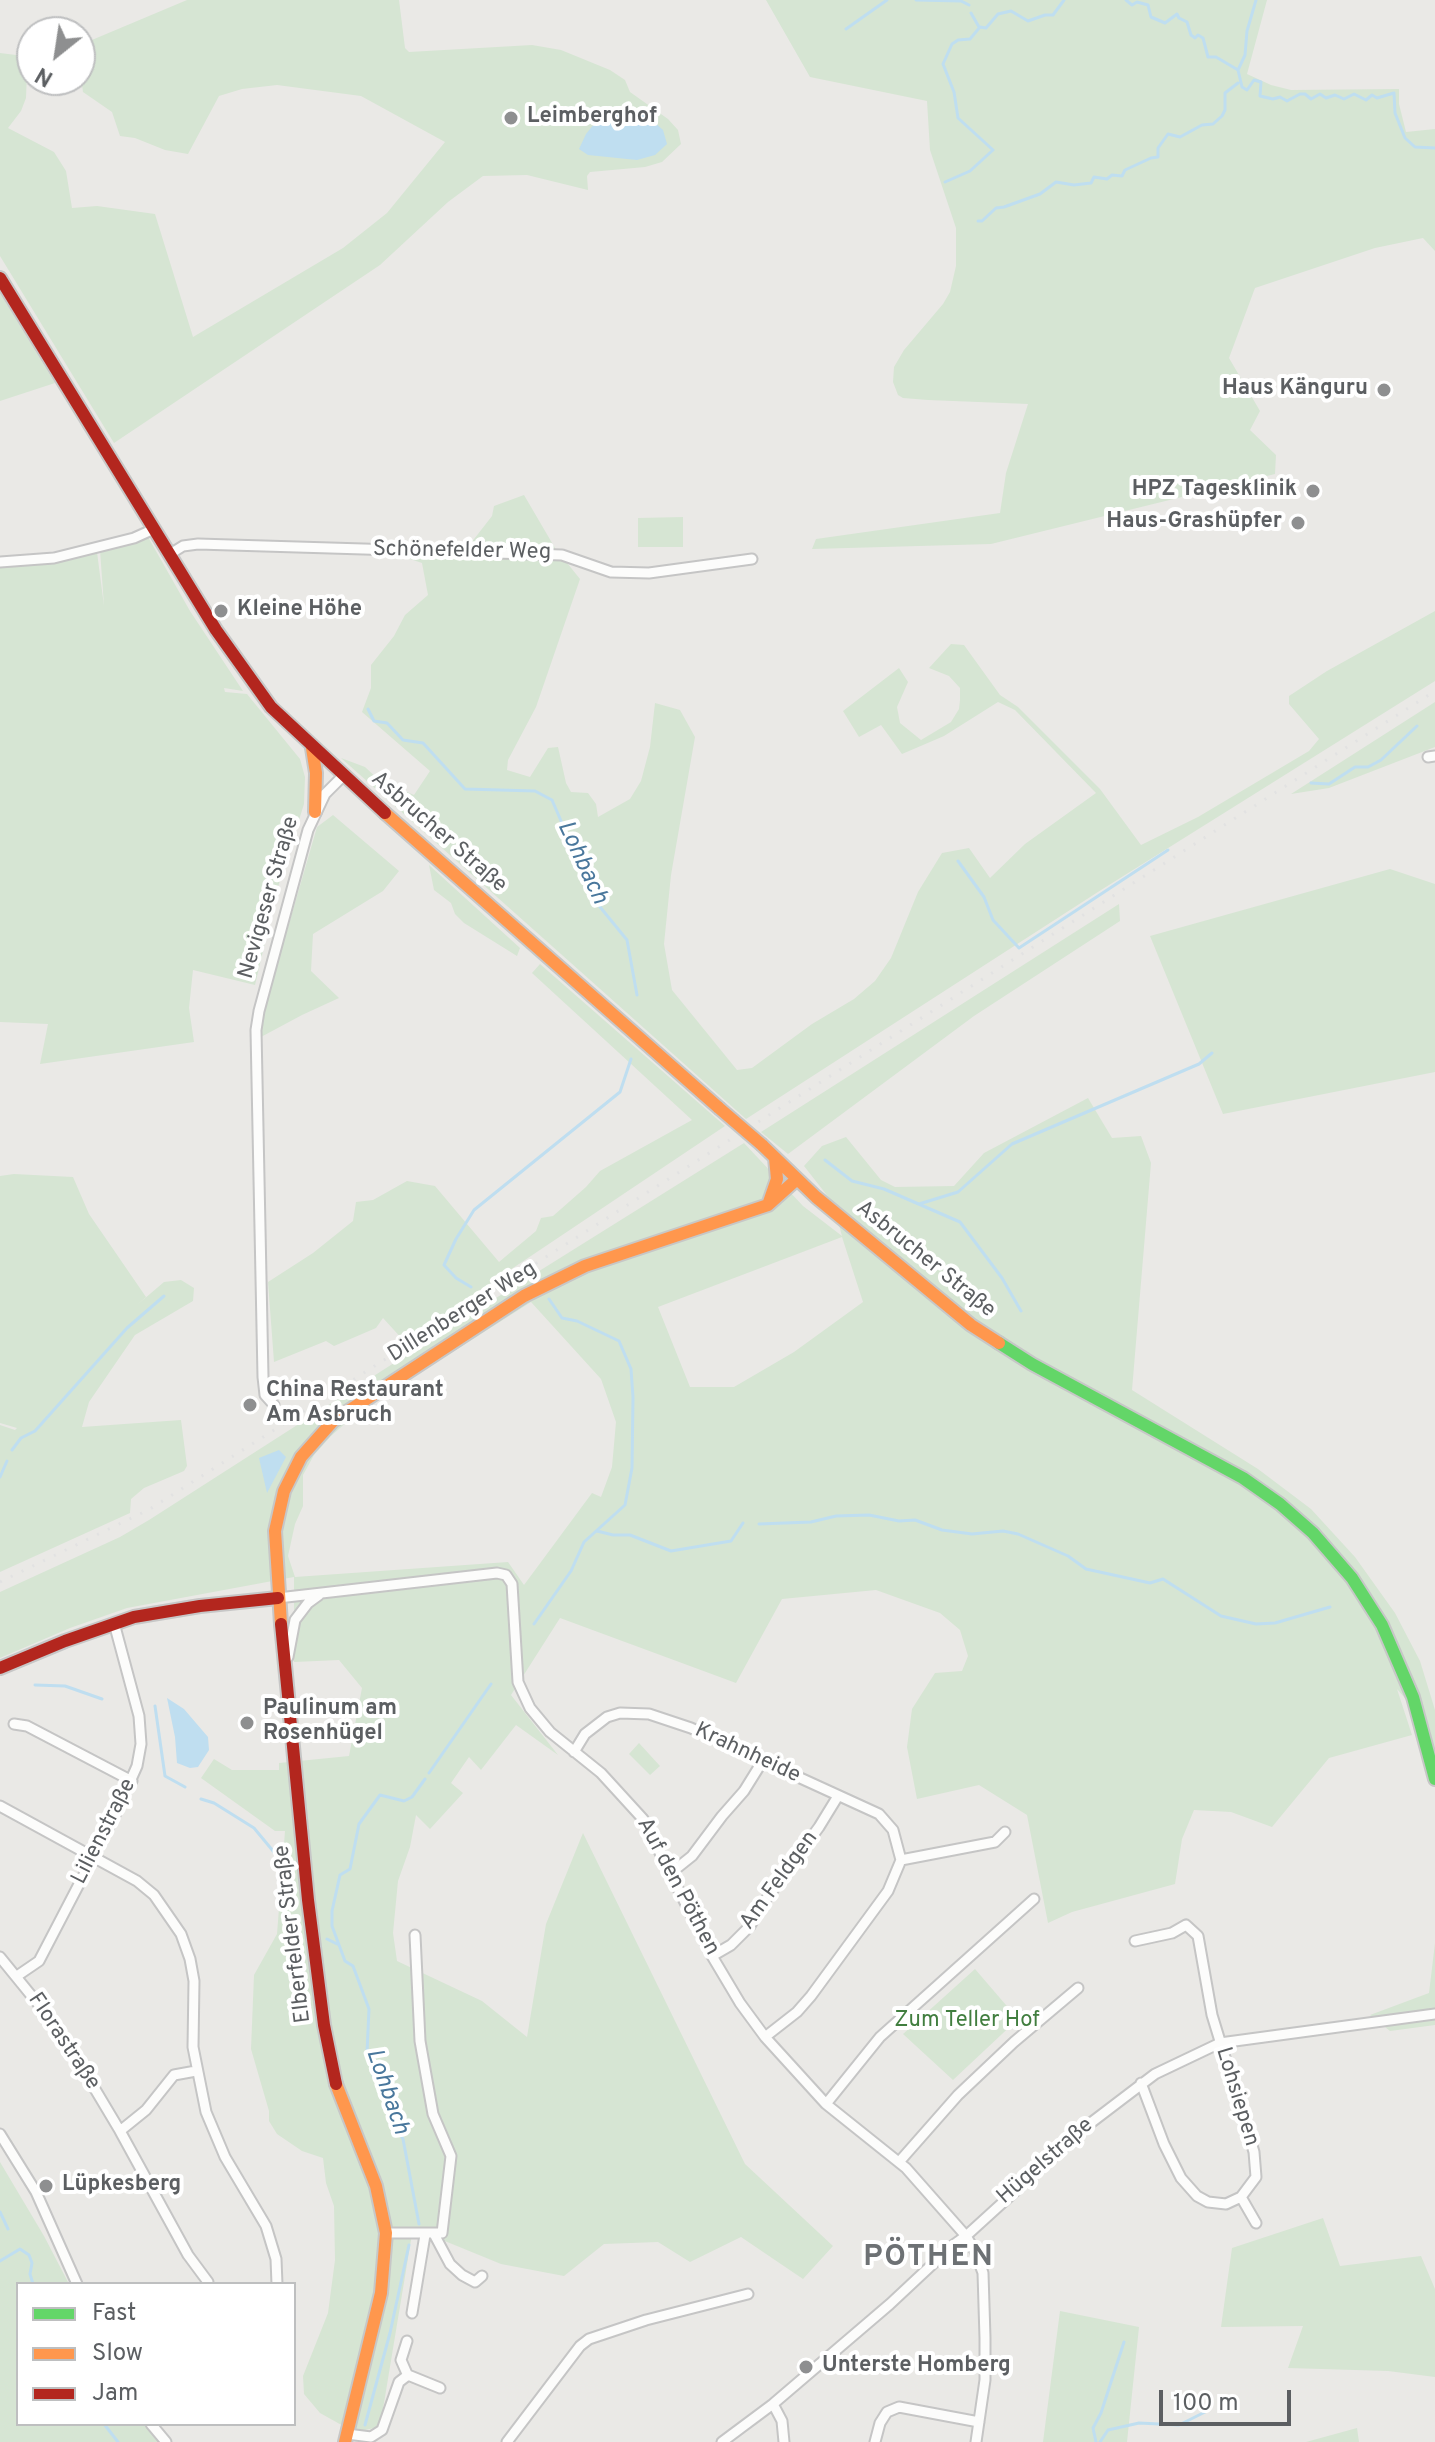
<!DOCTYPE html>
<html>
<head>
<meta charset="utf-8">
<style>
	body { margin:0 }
	#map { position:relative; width:1435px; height:2442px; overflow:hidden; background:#eae9e6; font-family:Overpass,sans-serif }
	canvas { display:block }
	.legend { position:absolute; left:16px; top:2282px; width:280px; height:144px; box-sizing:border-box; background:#fff; border:2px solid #bebfc0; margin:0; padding:10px 14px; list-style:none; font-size:24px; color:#5c5f62 }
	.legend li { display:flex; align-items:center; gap:16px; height:40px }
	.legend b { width:40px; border:2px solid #bebfc0 }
	.north { position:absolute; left:16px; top:16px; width:80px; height:80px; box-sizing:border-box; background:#fff; border:2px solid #bebfc0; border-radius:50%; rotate:210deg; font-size:22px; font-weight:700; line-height:32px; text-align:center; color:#5c5f62 }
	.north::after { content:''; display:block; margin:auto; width:28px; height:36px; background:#8e8f90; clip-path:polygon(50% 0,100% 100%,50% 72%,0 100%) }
	.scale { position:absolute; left:1159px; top:2390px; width:132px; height:36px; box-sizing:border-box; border:4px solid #5c5f62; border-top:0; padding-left:10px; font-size:24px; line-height:28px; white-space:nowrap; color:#5c5f62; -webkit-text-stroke:6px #fff; paint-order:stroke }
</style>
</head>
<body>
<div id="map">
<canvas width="1435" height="2442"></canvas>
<ul class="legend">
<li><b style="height:10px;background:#63d668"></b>Fast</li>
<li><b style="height:10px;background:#ff974d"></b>Slow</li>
<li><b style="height:10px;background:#b3261e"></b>Jam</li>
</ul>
<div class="north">N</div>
<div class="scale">100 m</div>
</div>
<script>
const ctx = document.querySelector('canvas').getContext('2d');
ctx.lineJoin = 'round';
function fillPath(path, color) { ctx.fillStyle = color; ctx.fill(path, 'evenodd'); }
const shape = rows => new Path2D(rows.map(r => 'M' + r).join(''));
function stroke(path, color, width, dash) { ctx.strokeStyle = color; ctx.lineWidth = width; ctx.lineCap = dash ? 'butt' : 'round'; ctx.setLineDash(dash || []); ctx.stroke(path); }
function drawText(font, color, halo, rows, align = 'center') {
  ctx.font = font + ' Overpass,sans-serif'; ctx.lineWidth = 8; ctx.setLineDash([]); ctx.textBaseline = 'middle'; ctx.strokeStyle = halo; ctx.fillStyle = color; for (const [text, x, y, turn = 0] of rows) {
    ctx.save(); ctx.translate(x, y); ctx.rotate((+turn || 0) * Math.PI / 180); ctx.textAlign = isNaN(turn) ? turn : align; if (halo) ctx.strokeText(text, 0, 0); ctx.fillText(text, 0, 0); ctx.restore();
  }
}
fillPath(shape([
	[187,0,399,0,405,48,409,52,532,45,561,50,610,70,625,80,630,92,668,119,678,130,681,144,662,162,645,167,590,172,587,176,588,190,527,175,483,176,448,202,380,265,114,443,0,256,0,53,32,57,32,71,27,72,26,98,21,111,8,128,54,152,66,171,72,208,97,206,155,214,193,337,343,248,387,213,445,142,361,96,277,85,242,89,219,96,188,154,165,150,135,138,120,136,112,112,83,92,82,85,66,80,80,80,80,45],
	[766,0,1267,0,1247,74,1271,85,1291,90,1399,89,1399,104,1406,132,1435,129,1435,251,1423,238,1375,248,1255,288,1229,358,1260,411,1250,430,1276,455,1275,474,991,544,812,549,816,539,1000,513,1006,473,1028,404,928,400,903,398,898,395,893,382,894,367,904,350,943,304,950,292,956,266,956,228,930,150,927,101,810,77],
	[0,293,55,383,0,401],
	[524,495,555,548,580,579,536,707,508,760,507,770,530,777,548,748,558,747,566,783,571,792,588,793,596,804,598,817,630,799,641,781,650,747,655,703,680,710,695,737,671,875,664,944,672,990,737,1070,752,1068,812,1024,854,999,875,981,891,958,918,892,942,853,969,848,990,878,1025,844,1096,793,1015,710,998,702,944,736,902,754,881,725,859,737,843,711,899,668,908,682,897,707,900,723,921,740,951,722,959,709,960,700,960,688,949,676,929,668,951,644,964,645,1000,695,1018,707,1100,789,1141,845,1198,817,1309,751,1319,739,1289,704,1289,696,1327,671,1435,611,1435,681,1101,890,746,1119,341,758,365,767,379,780,414,795,430,771,362,712,371,688,371,665,394,636,405,615,428,595,422,563,401,556,411,543,471,543,492,516,494,506],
	[683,517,683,547,638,547,638,518],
	[148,537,190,611,243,691,224,688,225,692,247,694,300,759,305,777,304,804,278,887,255,985,193,970,189,1008,194,1042,40,1064,48,1024,0,1022,0,566,31,565,97,552,104,606,100,550],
	[1435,702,1435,747,1329,788,1291,794],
	[333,815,399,871,383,891,313,934,311,971,339,998,302,1015,261,1037,264,1010,317,827],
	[429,865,520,948,517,956,464,923,455,914,451,903,434,890],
	[1390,869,1435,884,1435,1072,1223,1114,1150,936],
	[1119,904,1120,921,974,1016,788,1154,761,1132],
	[540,964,725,1126,404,1341,383,1318,376,1328,334,1346,326,1341,274,1362,268,1282,313,1253,353,1221,356,1202,373,1200,407,1181,435,1186,499,1262,536,1231,541,1218,553,1216,586,1187,600,1171,692,1120,532,973],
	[1088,1098,1112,1138,1141,1136,1151,1163,1132,1390,1258,1469,1311,1509,1355,1557,1395,1613,1420,1661,1435,1710,1435,1753,1429,1726,1397,1689,1412,1735,1329,1758,1272,1827,1231,1812,1194,1810,1182,1839,1175,1884,1072,1912,1048,1923,1027,1815,979,1785,917,1799,907,1747,912,1709,935,1673,962,1671,968,1656,960,1630,940,1613,876,1590,782,1599,736,1683,560,1618,511,1695,558,1755,516,1725,481,1770,469,1757,451,1783,463,1793,430,1829,416,1815,410,1847,398,1881,393,1933,397,1961,482,2001,527,2037,546,1924,583,1833,745,2164,833,2246,803,2279,741,2237,690,2262,658,2242,604,2244,564,2276,501,2264,413,2228,380,2427,354,2432,320,2413,304,2394,303,2376,328,2313,335,2260,334,2206,326,2183,323,2158,302,2151,277,2134,269,2121,269,2111,251,2049,254,1975,277,1934,285,1831,275,1831,201,1778,214,1759,232,1770,279,1770,279,1763,349,1756,362,1688,339,1660,294,1662,294,1577,127,1608,70,1628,0,1658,0,1592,120,1537,149,1520,472,1313,744,1143,803,1206,842,1236,833,1203,804,1166,822,1146,846,1137,881,1180,895,1187,954,1186,984,1153],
	[842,1237,863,1302,794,1352,734,1387,690,1387,658,1307],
	[531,1302,601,1379,616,1422,612,1467,601,1497,592,1493,524,1585,508,1562,295,1577,288,1556,295,1524,303,1506,303,1475,314,1455,331,1436,357,1413],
	[14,1174,73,1177,89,1214,146,1297,137,1305,164,1282,181,1280,194,1288,193,1301,135,1335,89,1402,82,1427,181,1420,187,1466,184,1471,144,1488,131,1499,130,1513,0,1572,0,1425,15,1430,17,1428,0,1423,0,1176],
	[639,1743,660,1766,650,1775,629,1754],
	[1435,1943,1435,2025,1390,2031,1370,2015,1429,1993],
	[975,1969,1018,2019,953,2080,903,2034],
	[0,2162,44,2236,69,2284,18,2284,18,2424,144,2424,159,2442,0,2442],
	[1323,2218,1340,2266,1421,2256,1435,2289,1435,2377,1388,2371,1288,2368,1303,2326,1221,2327,1232,2248],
	[1060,2311,1139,2327,1127,2442,1043,2442],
	[1357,2428,1359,2442,1306,2442]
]), '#d6e5d3');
fillPath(shape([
	[610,112,645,114,663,130,667,144,655,155,637,160,588,155,579,149,586,134,599,118],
	[279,1450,286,1457,267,1493,259,1458],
	[167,1698,184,1709,208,1737,209,1750,198,1767,190,1768,177,1763,175,1737]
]), '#bfdef0');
stroke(shape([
	[916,0,961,1,969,5],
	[1126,0,1132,5,1137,2,1148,5,1151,17,1165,23,1177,14,1179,18,1187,22,1191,35,1195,38,1198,35,1203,38,1208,57,1216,57,1238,70],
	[1256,0,1247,31,1245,55,1238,70,1242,87,1247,90,1254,80,1261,82,1260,96,1273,99,1280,97,1287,101,1300,94,1305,94,1311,99,1320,94,1326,98,1335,95,1344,99,1354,94,1366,100,1372,95,1377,98,1394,93,1395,113,1405,138,1415,147,1435,148],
	[971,13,979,27],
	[980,27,986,28,998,14,1011,11,1028,21,1045,15,1053,15,1064,0],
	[846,29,887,0],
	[945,182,970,171,993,150,958,118,954,92,943,64,952,44,958,40,970,39,980,27],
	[978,221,982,221,996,208,1004,207,1040,194,1056,182,1074,185,1091,183,1094,177,1107,179,1112,175,1122,176,1125,170,1151,158,1158,157,1158,148,1168,134,1180,137,1202,125,1213,124,1222,116,1225,110,1225,93,1238,83],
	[368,709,374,721,387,723,403,740,423,743,465,789,535,791,552,800,596,902,627,940,637,995],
	[1311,783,1329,784,1355,767,1368,767,1381,760,1417,726],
	[958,861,984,897,993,920,1019,948,1168,850],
	[825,1160,852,1181,884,1189,960,1222,1002,1278,1021,1311],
	[919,1204,958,1192,1012,1144,1199,1064,1212,1053],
	[471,1287,456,1278,444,1265,456,1239,474,1210,620,1092,631,1059],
	[12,1450,21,1438,35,1431,127,1328,164,1296],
	[0,1477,7,1461],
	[759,1524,811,1522,836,1516,869,1515,899,1521,915,1520,942,1530,972,1534,1003,1531,1018,1534,1068,1556,1086,1569,1150,1583,1163,1579,1221,1616,1256,1624,1275,1623,1330,1607],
	[597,1531,613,1535,630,1535,671,1551,731,1541,743,1523],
	[534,1624,571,1571,584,1542,625,1505,632,1468,633,1397,631,1369,619,1341,577,1321,562,1318,549,1299],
	[35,1685,65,1686,102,1699],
	[155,1706,165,1776,185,1787],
	[429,1773,491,1684],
	[201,1799,214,1803,254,1828,278,1857],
	[327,1939,337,1944],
	[0,2212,8,2229],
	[419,2224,403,2139,394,2124,387,2099,373,2075,367,2052,369,2009,353,1966,345,1961,332,1926,332,1911,340,1875,350,1869,359,1824,380,1795,404,1801,412,1797,425,1779],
	[0,2261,20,2249,29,2255,32,2263,30,2274,33,2284],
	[104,2424,118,2442],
	[365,2425,390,2333,409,2245],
	[1096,2442,1093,2428,1101,2413,1124,2342],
	[1100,2442,1108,2430,1139,2423,1179,2425,1205,2412]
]), '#bfdef0', 3);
const street = shape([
	[170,554,183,546,198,544,562,555,611,572,649,573,752,559],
	[0,562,54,558,134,538,154,529],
	[1428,757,1435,756],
	[274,1405,265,1395,263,1377,256,1030,259,1011,308,830,325,794,343,776],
	[278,1598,497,1573,506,1575,512,1584,518,1682,530,1708,550,1732,601,1773,643,1819,712,1956,740,2003,765,2037,826,2104,906,2168,966,2236,975,2251,983,2273,985,2338,985,2380,976,2442],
	[288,1657,295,1620,308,1603,319,1595],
	[14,1724,27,1726,132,1781],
	[574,1752,585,1734,607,1717,620,1713,649,1714,691,1728,879,1814,893,1830,901,1860,888,1891,811,1996,797,2012,765,2037],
	[0,1806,137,1881,154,1895,181,1934,190,1959,194,1981,193,2047,206,2112,225,2157,266,2226,276,2259,277,2284],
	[901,1860,995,1842,1005,1832],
	[672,1872,692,1856,722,1816,744,1791,762,1762],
	[1135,1941,1172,1933,1186,1925,1198,1936,1212,2015,1254,2152,1256,2177,1241,2197,1226,2204,1208,2202,1197,2196,1181,2178,1164,2144,1141,2083],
	[712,1956,731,1945,750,1926,762,1905,819,1827,838,1796],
	[0,1957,39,2005,77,2059,120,2131,188,2255,208,2282],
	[17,1976,39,1961,116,1813,137,1766,141,1744,139,1716,114,1623],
	[826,2104,880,2037,1034,1899],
	[120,2131,146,2110,174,2075,196,2071],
	[0,2134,36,2192,77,2284],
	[899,2162,958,2095,1014,2042,1078,1988],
	[1241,2197,1256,2223],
	[386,2233,442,2233,451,2156,433,2114,420,2041,415,1935],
	[434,2234,450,2264,462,2275,475,2282,482,2276],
	[412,2313,425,2235],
	[407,2341,401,2360,408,2376],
	[773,2404,782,2421,784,2442],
	[151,2424,166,2442],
	[347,2434,371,2437,382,2430,399,2382,408,2375,440,2388],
	[507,2442,580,2346,589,2339,646,2320,748,2294],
	[722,2442,773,2404,890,2304,952,2246,966,2236,1088,2125,1155,2074,1220,2043,1435,2014],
	[875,2442,880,2423,887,2412,899,2407,979,2422]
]);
const fast = shape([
	[999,1343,1032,1364,1243,1478,1280,1504,1313,1533,1352,1578,1382,1625,1413,1697,1435,1779]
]);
const slow = shape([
	[312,748,316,773,315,812],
	[385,813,719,1108],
	[762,1145,816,1197,971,1325,999,1343],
	[768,1205,777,1179,775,1158],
	[281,1624,275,1531,284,1491,301,1457,333,1421,524,1296,585,1266,768,1205,797,1179],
	[336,2084,376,2186,386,2233,381,2293,345,2442]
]);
const jam = shape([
	[0,278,216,630,271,707,385,813],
	[281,1624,308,1900,324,2025,336,2084],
	[0,1668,65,1641,134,1617,200,1606,278,1598]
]);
stroke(street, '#c5c5c5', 13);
stroke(fast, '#c7c7c7', 16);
stroke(slow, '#c7c7c7', 16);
stroke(jam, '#c7c7c7', 16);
stroke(street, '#fcfcfb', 9);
stroke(fast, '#63d668', 12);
stroke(slow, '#ff974d', 12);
stroke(jam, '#b3261e', 12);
stroke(shape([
	[0,1582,150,1509,1435,691]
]), '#e2e2e2', 3, [2, 10]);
const slowBridge = shape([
	[719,1108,762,1145]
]);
stroke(slowBridge, '#c7c7c7', 16, []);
stroke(slowBridge, '#ff974d', 12);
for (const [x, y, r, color] of [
	[511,118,8,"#8e8f90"],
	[1384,390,8,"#8e8f90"],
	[1313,491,8,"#8e8f90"],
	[1298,523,8,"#8e8f90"],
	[221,611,8,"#8e8f90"],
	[250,1405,8,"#8e8f90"],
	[247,1723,8,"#8e8f90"],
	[46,2186,8,"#8e8f90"],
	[806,2367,8,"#8e8f90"]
]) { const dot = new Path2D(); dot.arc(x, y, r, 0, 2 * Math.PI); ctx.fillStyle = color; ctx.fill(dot); stroke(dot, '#fff', 3); }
drawText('bold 22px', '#5c5f62', '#fff', [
	["Leimberghof",527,118],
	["Haus Känguru",1368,390,"right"],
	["HPZ Tagesklinik",1297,491,"right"],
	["Haus-Grashüpfer",1282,523,"right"],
	["Kleine Höhe",237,611],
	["China Restaurant",266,1392],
	["Am Asbruch",266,1417],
	["Paulinum am",263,1710],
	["Rosenhügel",263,1735],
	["Lüpkesberg",62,2186],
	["Unterste Homberg",822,2367]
], 'left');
drawText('22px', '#5c5f62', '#fff', [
	["Schönefelder Weg",462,552,1],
	["Asbrucher Straße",438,833,41],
	["Nevigeser Straße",270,898,-74],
	["Asbrucher Straße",925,1260,39],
	["Dillenberger Weg",463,1313,-32],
	["Krahnheide",747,1754,25],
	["Lilienstraße",105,1832,-63],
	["Am Feldgen",780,1881,-54],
	["Auf den Pöthen",677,1887,62],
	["Elberfelder Straße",294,1934,-97],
	["Florastraße",63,2042,56],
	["Lohsiepen",1236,2097,73],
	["Hügelstraße",1046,2162,-41]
]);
drawText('22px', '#417e3f', '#fff', [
	["Zum Teller Hof",967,2022]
]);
drawText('italic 24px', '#49779c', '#fff', [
	["Lohbach",581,863,65],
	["Lohbach",386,2092,71]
]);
ctx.letterSpacing = '2px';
drawText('bold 30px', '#6d7174', '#fff', [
	["PÖTHEN",929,2259]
]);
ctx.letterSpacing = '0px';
</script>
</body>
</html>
